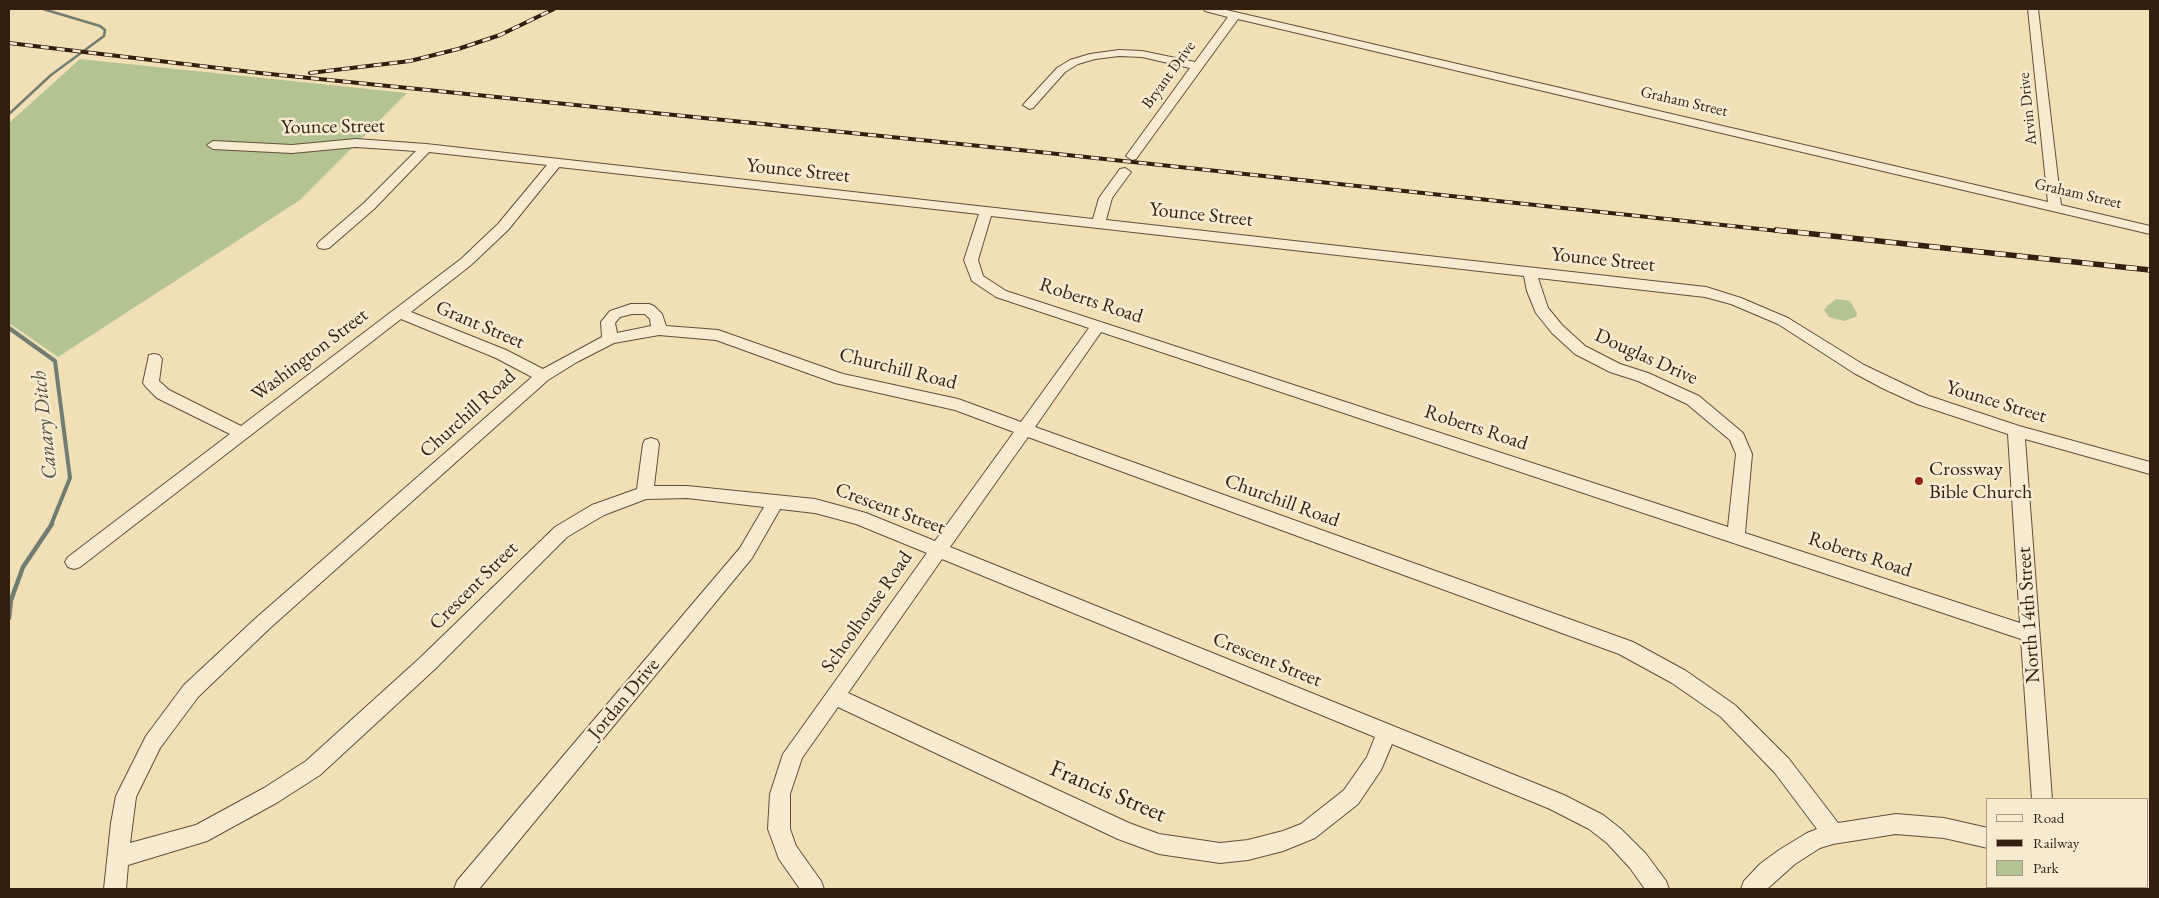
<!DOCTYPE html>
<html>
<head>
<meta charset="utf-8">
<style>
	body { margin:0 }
	#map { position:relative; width:2159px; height:898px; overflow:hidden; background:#f1e0b6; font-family:"EB Garamond",serif }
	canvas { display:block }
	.frame { position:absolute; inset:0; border:10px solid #331e10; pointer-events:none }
	.legend { position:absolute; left:1986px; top:798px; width:162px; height:90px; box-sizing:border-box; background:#f6ebd0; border:1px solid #a89983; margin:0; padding:6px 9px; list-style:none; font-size:15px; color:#331e10 }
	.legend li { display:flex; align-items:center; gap:10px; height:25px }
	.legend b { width:25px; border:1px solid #a89983 }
</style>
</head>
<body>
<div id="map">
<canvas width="2159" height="898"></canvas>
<div class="frame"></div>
<ul class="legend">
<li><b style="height:6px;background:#f6ebd0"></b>Road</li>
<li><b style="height:6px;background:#331e10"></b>Railway</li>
<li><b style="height:14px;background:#b4c392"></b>Park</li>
</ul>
</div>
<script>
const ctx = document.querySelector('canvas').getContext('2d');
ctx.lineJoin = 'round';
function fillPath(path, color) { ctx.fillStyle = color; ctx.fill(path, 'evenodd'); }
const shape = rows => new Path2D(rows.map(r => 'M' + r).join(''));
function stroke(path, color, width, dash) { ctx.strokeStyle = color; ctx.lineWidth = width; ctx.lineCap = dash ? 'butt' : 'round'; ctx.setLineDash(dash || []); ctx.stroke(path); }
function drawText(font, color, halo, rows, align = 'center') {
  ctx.font = font + ' "EB Garamond",serif'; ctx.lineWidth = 5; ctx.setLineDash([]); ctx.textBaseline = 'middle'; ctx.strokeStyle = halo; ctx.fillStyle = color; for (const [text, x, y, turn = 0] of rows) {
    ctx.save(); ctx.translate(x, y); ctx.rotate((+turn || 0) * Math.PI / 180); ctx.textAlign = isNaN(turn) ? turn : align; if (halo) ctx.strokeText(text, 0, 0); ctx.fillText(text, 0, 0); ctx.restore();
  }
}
fillPath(shape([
	[80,59,407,93,300,200,58,357,9,323,9,123],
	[1836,299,1850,301,1857,313,1856,317,1844,321,1829,317,1824,310,1827,306]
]), '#b4c392');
stroke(shape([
	[9,114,51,75,104,36,105,30,100,26,43,9]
]), '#717d71', 2.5);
stroke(shape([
	[9,328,55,361,70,478,51,525]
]), '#717d71', 4);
stroke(shape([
	[9,618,11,600,23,567,52,524]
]), '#717d71', 4.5);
const minor = shape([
	[1204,9,1222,9,1235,12,2048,202,2028,9,2038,9,2061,205,2150,226,2150,234,1238,19,1136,159,1132,160,1126,156,1190,68,1142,57,1119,56,1095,59,1078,64,1065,72,1033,108,1029,109,1023,105,1057,68,1070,60,1090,54,1119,50,1142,51,1195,62,1228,17,1205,11,1204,9],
	[356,139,426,144,1093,219,1099,198,1120,169,1125,168,1131,172,1112,198,1106,220,1706,287,1741,298,1788,318,1864,365,1929,396,2019,426,2150,462,2150,474,2025,439,2052,799,2032,799,2021,639,1101,332,1035,427,1633,642,1686,671,1735,705,1789,759,1838,823,1896,814,1944,818,1988,828,1988,848,1944,838,1896,834,1833,844,1820,848,1795,864,1767,889,1741,889,1744,881,1760,864,1779,850,1807,833,1817,829,1775,773,1721,717,1672,683,1619,654,1028,437,950,547,1564,795,1603,815,1621,829,1646,854,1666,881,1669,889,1645,889,1630,868,1607,843,1589,829,1550,809,1392,744,1381,770,1358,804,1315,838,1283,851,1248,860,1220,863,1159,854,1118,839,838,707,802,758,790,794,790,829,796,846,821,881,824,889,800,889,779,859,768,829,770,794,783,754,927,553,856,524,815,513,780,509,752,558,479,889,454,889,457,881,740,548,764,507,687,498,646,499,604,515,567,537,435,669,320,775,278,802,207,841,128,865,126,889,104,889,111,823,116,796,146,736,184,685,256,618,532,377,496,358,401,319,80,567,74,569,68,567,65,562,68,557,230,434,157,398,146,387,143,383,149,355,154,354,159,355,162,359,159,381,169,390,241,426,461,259,498,224,547,165,429,152,374,209,329,248,324,249,319,248,317,245,319,242,364,203,416,151,356,147,292,153,213,149,207,145,213,141,292,145,356,139],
	[559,167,979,214,964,260,972,281,996,297,1089,328,1021,422,958,399,843,374,718,330,666,326,662,314,654,306,649,304,631,304,610,311,601,322,602,337,543,369,506,350,411,312,471,265,508,230,559,167],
	[991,216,1524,276,1527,291,1536,313,1552,333,1575,354,1610,372,1638,381,1687,404,1730,440,1736,454,1728,527,1006,291,983,276,978,260,991,216],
	[1538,278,1705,297,1731,304,1778,324,1854,373,1884,389,1917,404,2008,434,2020,623,1745,533,1752,454,1743,433,1699,396,1648,373,1620,364,1585,346,1562,325,1548,308,1538,278],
	[632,314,645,314,650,319,651,326,617,333,615,323,620,317,632,314],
	[659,335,716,340,835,383,955,410,1014,432,935,541,866,513,815,499,687,486,654,486,659,444,657,440,651,438,645,440,643,444,637,489,592,505,555,527,421,657,306,761,264,788,196,825,130,843,136,797,160,748,198,697,270,628,548,380,577,362,614,343,659,335],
	[942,559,1375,737,1367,757,1344,790,1301,824,1283,831,1248,840,1220,843,1159,834,1129,823,848,693,942,559],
	[2039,887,2061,887,2061,889,2039,889,2039,887]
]);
stroke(minor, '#624e3a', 2);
fillPath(minor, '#f6ebd0');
const railFar1 = shape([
	[9,43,260,73,1039,152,1788,232],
	[310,73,410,61,458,49,500,35,554,9]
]);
const rail = shape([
	[1776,230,2150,270]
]);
stroke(railFar1, '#331e10', 4);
stroke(rail, '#331e10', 5.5);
stroke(railFar1, '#f6ebd0', 2.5, [8]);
stroke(rail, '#f6ebd0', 4, [11]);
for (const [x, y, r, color] of [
	[1919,481,5,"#8f2418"]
]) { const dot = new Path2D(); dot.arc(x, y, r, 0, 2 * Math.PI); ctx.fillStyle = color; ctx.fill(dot); stroke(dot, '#f6ebd0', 2); }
drawText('16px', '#331e10', '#f6ebd0', [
	["Bryant Drive",1169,75,-54],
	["Graham Street",1684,102,13],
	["Arvin Drive",2028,109,-96],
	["Graham Street",2078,194,13]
]);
drawText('20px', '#331e10', '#f6ebd0', [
	["Younce Street",333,127,-1],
	["Younce Street",798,171,6],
	["Younce Street",1201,215,6],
	["Younce Street",1603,260,6],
	["Roberts Road",1091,301,18],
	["Grant Street",480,325,23],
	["Washington Street",310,355,-37],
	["Douglas Drive",1646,357,24],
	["Churchill Road",898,369,14],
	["Younce Street",1996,402,17],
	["Churchill Road",468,414,-42],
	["Roberts Road",1476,428,18],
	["Churchill Road",1282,501,20],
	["Crescent Street",890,509,20],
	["Roberts Road",1860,555,18],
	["Crescent Street",474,586,-45],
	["Schoolhouse Road",867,612,-55],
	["North 14th Street",2029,615,-94],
	["Crescent Street",1267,660,22],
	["Jordan Drive",624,699,-50]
]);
drawText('20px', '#331e10', '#f6ebd0', [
	["Crossway",1929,470],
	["Bible Church",1929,493]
], 'left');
drawText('italic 21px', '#524e40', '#f6ebd0', [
	["Canary Ditch",45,425,-96]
]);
drawText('24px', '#331e10', '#f6ebd0', [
	["Francis Street",1108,792,23]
]);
</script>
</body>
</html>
